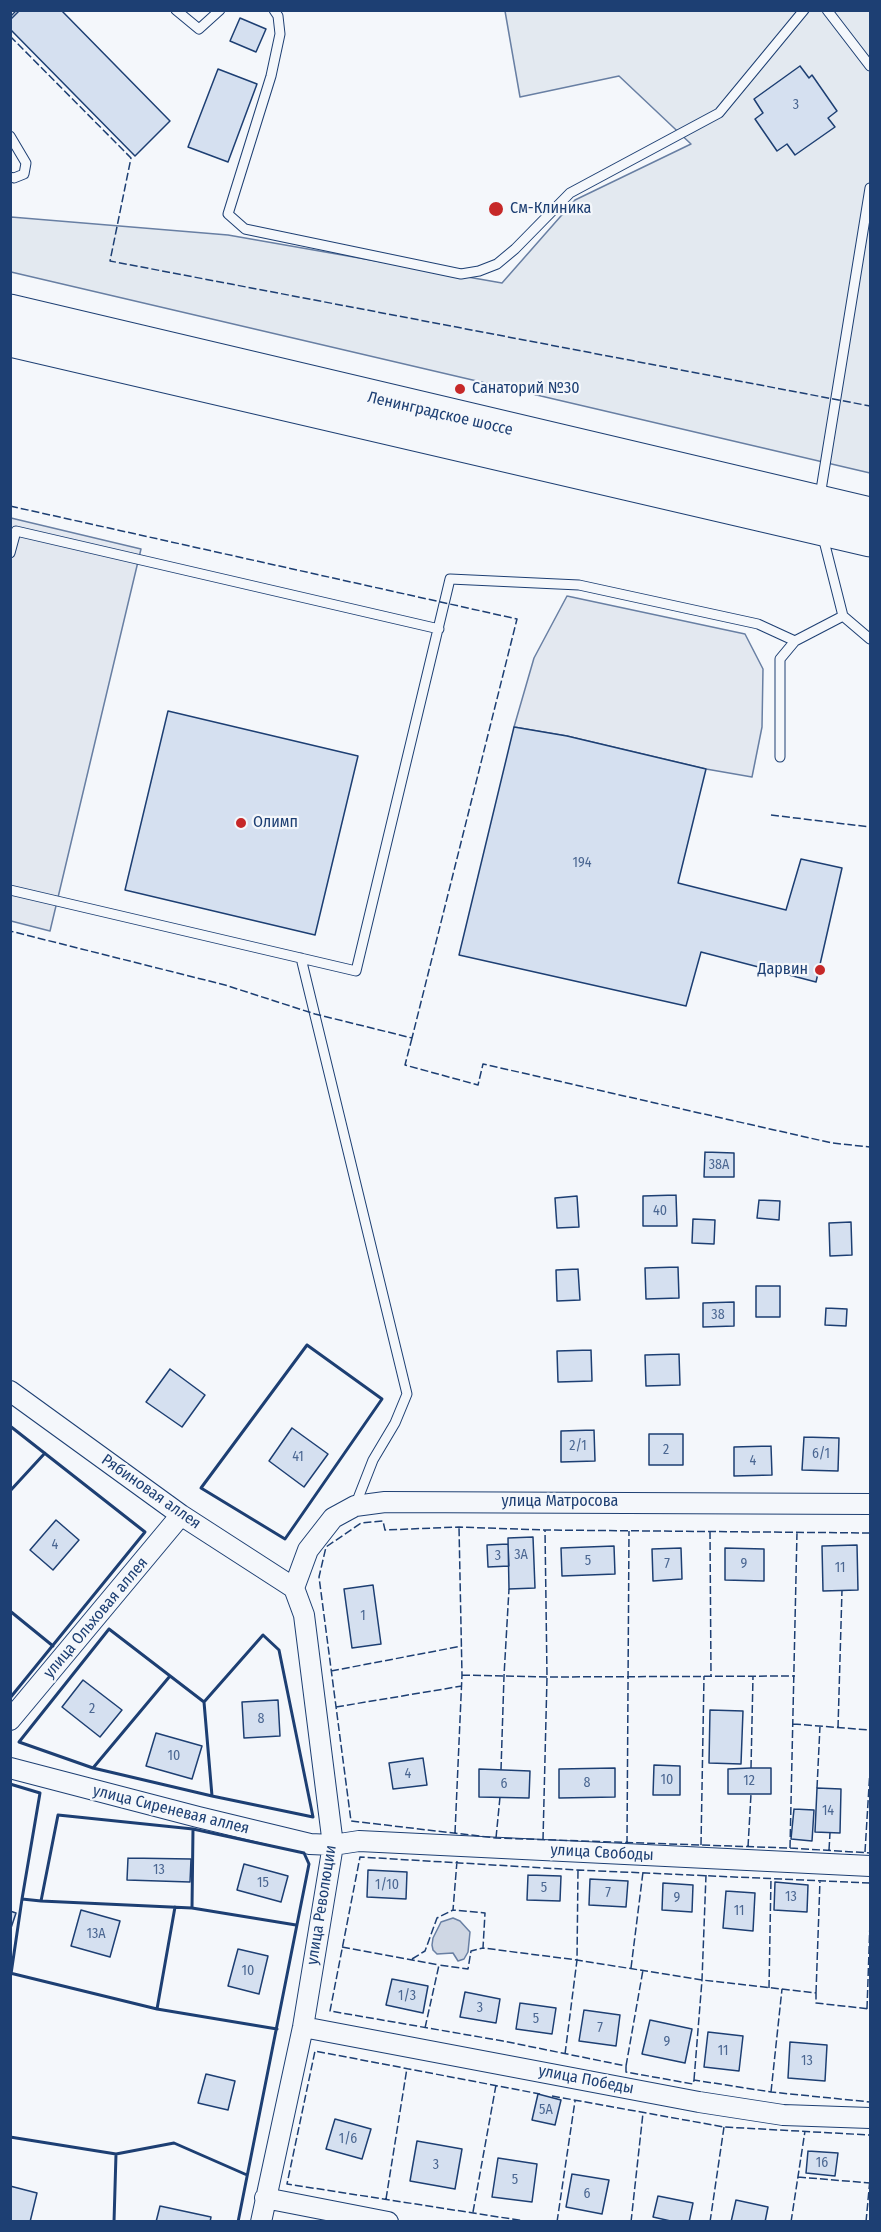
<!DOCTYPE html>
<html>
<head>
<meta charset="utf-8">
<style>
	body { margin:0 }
	#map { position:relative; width:881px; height:2232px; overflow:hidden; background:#f4f7fb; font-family:"Fira Sans Condensed",sans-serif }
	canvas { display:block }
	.frame { position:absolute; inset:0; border:12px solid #1d3f73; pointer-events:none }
</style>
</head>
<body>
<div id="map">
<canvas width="881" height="2232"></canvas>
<div class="frame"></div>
</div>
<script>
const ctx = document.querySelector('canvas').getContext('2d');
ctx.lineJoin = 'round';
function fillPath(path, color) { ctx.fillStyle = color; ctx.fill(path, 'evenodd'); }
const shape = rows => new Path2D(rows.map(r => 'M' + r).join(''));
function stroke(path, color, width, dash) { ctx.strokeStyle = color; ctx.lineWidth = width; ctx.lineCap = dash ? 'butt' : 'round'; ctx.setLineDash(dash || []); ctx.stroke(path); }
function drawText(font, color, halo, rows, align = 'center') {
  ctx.font = font + ' "Fira Sans Condensed",sans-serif'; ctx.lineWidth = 4.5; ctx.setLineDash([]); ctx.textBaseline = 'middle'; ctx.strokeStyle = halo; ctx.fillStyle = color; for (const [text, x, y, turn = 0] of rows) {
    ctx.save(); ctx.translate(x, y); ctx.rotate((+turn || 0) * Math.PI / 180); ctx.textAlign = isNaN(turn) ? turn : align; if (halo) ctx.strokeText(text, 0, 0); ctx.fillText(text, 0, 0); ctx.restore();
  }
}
const green = shape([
	[505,11,870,11,870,473,11,272,11,217,228,235,502,283,575,200,691,144,619,76,520,97,505,11]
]);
fillPath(green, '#e3e9f0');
stroke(green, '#687fa3', 1.5);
const parking = shape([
	[11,518,141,549,50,931,11,921,11,518],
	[567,596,745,634,763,669,762,727,752,777,706,769,567,736,514,727,534,658,567,596]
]);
fillPath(parking, '#e3e8f0');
stroke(parking, '#687fa3', 1.5);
const water = shape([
	[453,1918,460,1921,470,1932,468,1952,464,1959,458,1961,453,1953,437,1954,433,1950,432,1945,433,1938,441,1922,453,1918]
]);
fillPath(water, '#cfd7e4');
stroke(water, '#687fa3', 1.5);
const building = shape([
	[20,10,61,10,170,121,135,156,10,29,10,20,20,10],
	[240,18,266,29,256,52,230,41,240,18],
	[800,66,809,78,812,75,837,111,828,118,835,127,795,155,787,144,777,151,755,119,763,113,754,99,800,66],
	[218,69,257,84,228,162,188,147,218,69],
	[168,711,358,756,315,935,125,890,168,711],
	[514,727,567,736,706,769,678,883,786,910,801,859,842,868,816,982,701,952,686,1006,459,955,514,727],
	[705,1152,734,1153,734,1177,704,1177,705,1152],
	[676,1195,677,1226,643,1226,643,1196,676,1195],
	[577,1196,579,1227,557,1228,555,1198,577,1196],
	[759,1200,780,1201,779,1220,757,1218,759,1200],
	[693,1219,715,1220,714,1244,692,1243,693,1219],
	[851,1222,852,1255,830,1256,829,1223,851,1222],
	[678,1267,679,1298,646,1299,645,1268,678,1267],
	[578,1269,580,1300,557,1301,556,1270,578,1269],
	[756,1286,780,1286,780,1317,756,1317,756,1286],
	[734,1302,734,1326,703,1327,703,1303,734,1302],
	[826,1308,847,1309,846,1326,825,1325,826,1308],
	[591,1350,592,1381,558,1382,557,1351,591,1350],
	[679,1354,680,1385,646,1386,645,1355,679,1354],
	[170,1369,205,1395,182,1427,146,1402,170,1369],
	[292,1428,328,1454,304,1487,269,1461,292,1428],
	[594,1430,595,1461,561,1462,561,1431,594,1430],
	[649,1434,683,1434,683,1465,649,1465,649,1434],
	[804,1437,839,1438,838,1471,802,1470,804,1437],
	[771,1446,772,1475,734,1476,734,1447,771,1446],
	[56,1520,79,1540,53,1570,30,1550,56,1520],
	[533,1537,535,1588,509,1589,508,1538,533,1537],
	[508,1544,509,1566,488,1567,487,1545,508,1544],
	[857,1545,858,1590,823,1591,822,1546,857,1545],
	[614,1546,615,1574,562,1576,561,1548,614,1546],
	[681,1548,682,1579,653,1581,652,1549,681,1548],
	[725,1548,764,1549,764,1581,725,1580,725,1548],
	[373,1585,381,1644,352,1648,344,1589,373,1585],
	[83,1680,122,1710,100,1737,62,1707,83,1680],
	[278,1700,280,1736,244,1738,242,1702,278,1700],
	[710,1710,743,1711,741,1764,709,1763,710,1710],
	[156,1733,202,1746,192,1779,146,1766,156,1733],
	[423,1758,427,1785,393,1789,389,1763,423,1758],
	[654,1765,680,1766,680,1795,653,1795,654,1765],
	[615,1768,615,1797,559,1798,559,1769,615,1768],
	[751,1768,771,1768,771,1794,728,1794,728,1769,751,1768],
	[479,1769,530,1771,529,1798,479,1797,479,1769],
	[817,1788,841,1789,840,1833,815,1832,817,1788],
	[794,1809,814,1810,812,1841,791,1839,794,1809],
	[128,1858,191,1859,190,1882,127,1880,128,1858],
	[244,1864,288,1876,281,1902,237,1890,244,1864],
	[368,1870,407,1872,406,1899,367,1897,368,1870],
	[528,1875,561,1876,560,1901,527,1900,528,1875],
	[590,1879,628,1881,626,1907,589,1905,590,1879],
	[775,1882,808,1885,807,1912,774,1910,775,1882],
	[663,1883,693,1885,692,1912,662,1910,663,1883],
	[726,1891,755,1893,753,1931,723,1928,726,1891],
	[81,1910,120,1921,110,1957,71,1946,81,1910],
	[10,1911,16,1913,10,1931,10,1911],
	[238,1949,268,1956,259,1994,228,1986,238,1949],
	[392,1979,428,1986,423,2013,386,2005,392,1979],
	[465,1992,500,1999,496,2023,460,2017,465,1992],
	[520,2003,556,2008,552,2034,516,2029,520,2003],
	[584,2010,620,2015,616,2046,579,2041,584,2010],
	[650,2020,692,2029,685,2063,642,2054,650,2020],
	[708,2032,743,2036,739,2071,704,2067,708,2032],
	[790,2042,827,2045,825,2081,788,2078,790,2042],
	[206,2074,235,2081,228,2110,198,2103,206,2074],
	[538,2094,561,2100,555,2125,532,2120,538,2094],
	[335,2119,371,2129,362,2159,326,2149,335,2119],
	[417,2141,462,2149,455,2189,410,2181,417,2141],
	[808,2151,838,2153,835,2176,806,2173,808,2151],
	[498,2158,537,2164,532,2202,492,2197,498,2158],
	[572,2174,609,2180,602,2214,566,2207,572,2174],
	[10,2186,37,2193,30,2222,10,2222,10,2186],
	[658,2196,693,2203,689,2222,675,2222,653,2217,658,2196],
	[736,2200,768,2207,765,2222,731,2222,736,2200],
	[160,2206,211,2217,210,2222,156,2222,160,2206]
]);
fillPath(building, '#d5e0f0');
stroke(building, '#1d3f73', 1.5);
const lane = shape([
	[176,10,199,29,220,10],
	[274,10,278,16,280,34,271,76,228,214,245,229,461,274,479,271,497,264,515,249,570,193,719,113,804,10],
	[827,10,870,66],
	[10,136,26,163,24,174,14,178,10,177],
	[820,496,870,188],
	[823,537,843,616,870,639],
	[10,553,16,531,439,629],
	[780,757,780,659,795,641,843,616],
	[10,890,356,971,450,579,579,585,758,624,795,641],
	[301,958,407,1394,395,1423,373,1460,355,1506]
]);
const street = shape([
	[10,1391,181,1515,294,1588],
	[294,1588,308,1550,333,1518,355,1506,385,1502,870,1504],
	[10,1720,181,1515],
	[10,1768,198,1817,310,1844,333,1845,359,1841,870,1866],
	[303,2027,699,2102,783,2115,870,2118],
	[265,2198,388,2222],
	[261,2222,303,2027,333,1845,304,1615,294,1588]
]);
const highway = shape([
	[10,311,870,514],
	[10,340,870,540]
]);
stroke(lane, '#1d3f73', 11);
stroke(street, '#1d3f73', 22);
stroke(highway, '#1d3f73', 35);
stroke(lane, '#f4f7fb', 9);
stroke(street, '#f4f7fb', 20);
stroke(highway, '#f4f7fb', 33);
stroke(shape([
	[10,17,17,10],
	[10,36,131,158,110,261,870,406],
	[10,506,517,619,412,1038,315,1014,225,985,10,931],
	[771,815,870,827],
	[412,1038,405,1065,478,1085,483,1064,832,1143,870,1147],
	[710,1531,711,1676],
	[870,1533,545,1530,459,1527,385,1530,383,1521,361,1523,326,1547,319,1577,351,1821,496,1838,790,1848,870,1853],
	[331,1671,462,1646],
	[462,1675,547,1677,795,1676],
	[336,1707,462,1686],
	[793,1724,870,1730],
	[838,1728,842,1590],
	[751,1768,753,1676],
	[501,1770,504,1676,509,1589],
	[817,1788,820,1726],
	[455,1833,462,1675,459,1527],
	[496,1838,500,1797],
	[543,1840,547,1677,545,1530],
	[627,1844,629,1531],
	[701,1845,704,1676],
	[748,1847,751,1794],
	[790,1848,797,1532],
	[829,1850,830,1833],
	[865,1852,870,1770],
	[457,1861,453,1910,485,1913,483,1948,577,1960,702,1980,816,1993,816,2003,870,2009],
	[870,1883,578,1870,360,1857,330,2011,503,2041,626,2066,626,2072,693,2084,694,2080,771,2092,870,2102],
	[342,1947,439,1965],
	[412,1959,425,1951,437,1918,453,1910],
	[631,1968,643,1872],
	[769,1988,771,1878],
	[816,1993,820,1880],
	[867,2009,870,1922],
	[425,2028,439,1965,468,1969,471,1951,483,1948],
	[565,2054,577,1960,578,1870],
	[626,2066,643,1970],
	[694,2080,702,1980,706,1875],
	[771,2092,782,1989],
	[552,2096,724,2127,870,2135],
	[798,2177,870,2183],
	[386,2199,407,2068],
	[473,2212,496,2085],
	[531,2222,287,2184,315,2051,540,2094],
	[557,2222,575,2101],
	[631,2222,643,2113],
	[710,2222,724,2127],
	[791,2222,805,2131],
	[866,2222,870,2179]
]), '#1d3f73', 1.5, [8, 3]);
stroke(shape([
	[307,1345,382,1399,285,1539,201,1488,307,1345],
	[10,1426,145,1532,10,1698],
	[10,1491,45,1453],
	[10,1611,53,1646],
	[109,1629,204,1702,263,1635,279,1650,313,1817,212,1796,93,1768,19,1742,109,1629],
	[204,1702,212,1796],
	[93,1768,170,1676],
	[10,1784,40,1793,22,1899,41,1901,58,1815,193,1829,304,1853,309,1864,238,2222],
	[41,1901,192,1908,296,1925],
	[192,1908,193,1829],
	[10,1973,157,2009,277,2029],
	[11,1974,22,1899],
	[157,2009,175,1907],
	[10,2137,116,2154,174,2143,247,2175],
	[114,2222,116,2154]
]), '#1d3f73', 3);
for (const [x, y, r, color] of [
	[496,209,8,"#c62828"],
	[460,389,6,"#c62828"],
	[241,823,6,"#c62828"],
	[820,970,6,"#c62828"]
]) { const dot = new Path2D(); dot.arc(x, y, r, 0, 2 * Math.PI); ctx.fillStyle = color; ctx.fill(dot); stroke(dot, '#f4f7fb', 2); }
drawText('14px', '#4b6792', null, [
	["3",796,105],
	["194",582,863],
	["38А",719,1165],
	["40",660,1211],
	["38",718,1315],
	["2/1",578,1446],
	["2",666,1450],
	["6/1",821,1454],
	["41",298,1457],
	["4",753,1461],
	["4",55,1545],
	["3А",521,1555],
	["3",498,1556],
	["5",588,1561],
	["7",667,1564],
	["9",744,1564],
	["11",840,1568],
	["1",363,1616],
	["2",92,1709],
	["8",261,1719],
	["10",174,1756],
	["4",408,1774],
	["10",667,1780],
	["12",749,1781],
	["8",587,1783],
	["6",504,1784],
	["14",828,1811],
	["13",159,1870],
	["15",263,1883],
	["1/10",387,1885],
	["5",544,1888],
	["7",608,1893],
	["13",791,1897],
	["9",677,1898],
	["11",739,1911],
	["13А",96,1934],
	["10",248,1971],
	["1/3",407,1996],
	["3",480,2008],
	["5",536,2019],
	["7",600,2028],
	["9",667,2042],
	["11",723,2051],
	["13",807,2061],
	["5А",546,2110],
	["1/6",348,2139],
	["16",822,2163],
	["3",436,2165],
	["5",515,2180],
	["6",587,2194]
]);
drawText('16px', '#1d3f73', '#f4f7fb', [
	["См-Клиника",510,209],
	["Санаторий №30",472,389],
	["Олимп",253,823],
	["Дарвин",808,970,"right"]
], 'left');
drawText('16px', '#1d3f73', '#f4f7fb', [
	["Ленинградское шоссе",440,414,13],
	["Рябиновая аллея",151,1492,35],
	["улица Матросова",560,1502],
	["улица Ольховая аллея",96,1618,-50],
	["улица Сиреневая аллея",171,1810,14],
	["улица Свободы",602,1853,3],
	["улица Революции",322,1905,-81],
	["улица Победы",586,2080,11]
]);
</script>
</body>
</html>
